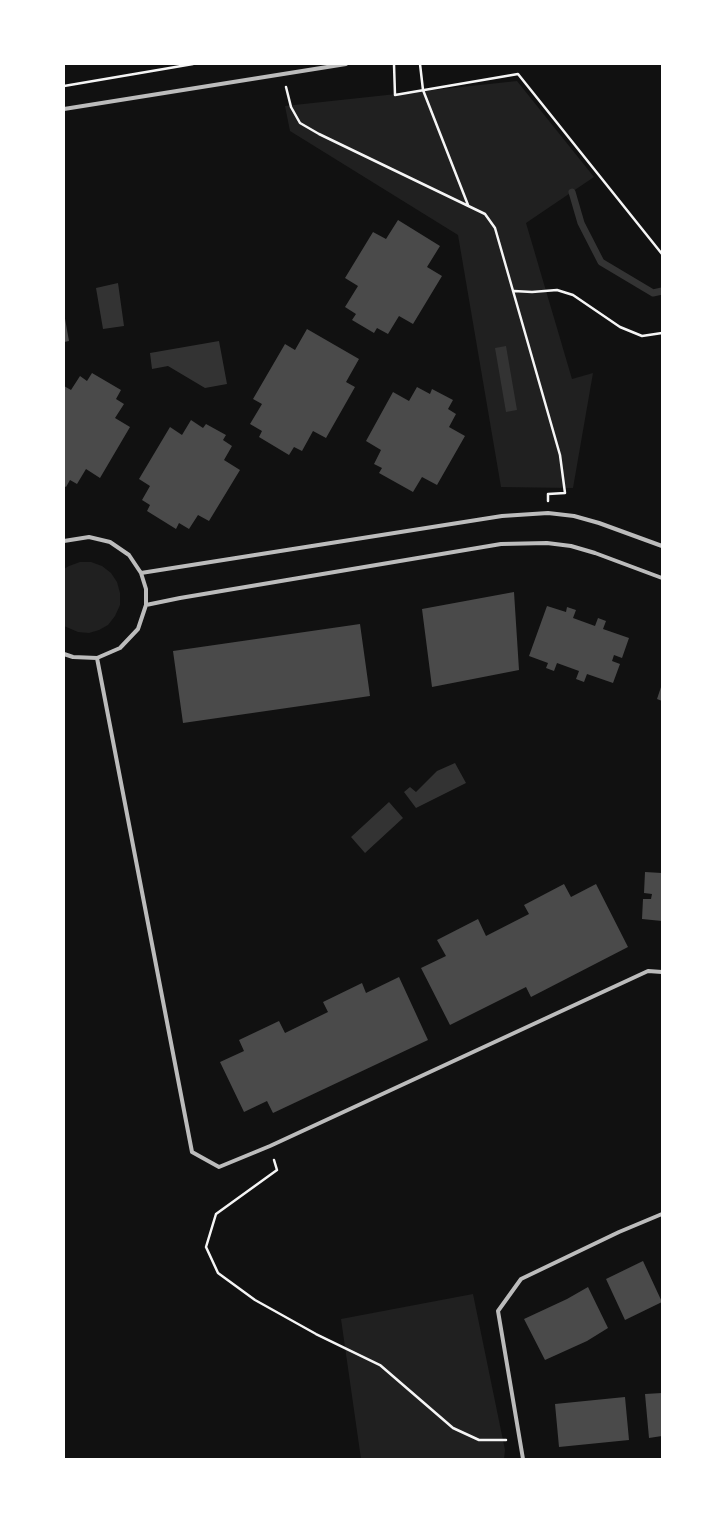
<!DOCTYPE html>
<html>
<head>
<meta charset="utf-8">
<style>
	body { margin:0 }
	#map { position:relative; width:726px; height:1523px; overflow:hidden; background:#111; font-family:Manrope,sans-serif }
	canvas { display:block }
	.frame { position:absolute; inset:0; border:65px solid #fff; pointer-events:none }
</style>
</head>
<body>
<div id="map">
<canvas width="726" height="1523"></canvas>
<div class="frame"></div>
</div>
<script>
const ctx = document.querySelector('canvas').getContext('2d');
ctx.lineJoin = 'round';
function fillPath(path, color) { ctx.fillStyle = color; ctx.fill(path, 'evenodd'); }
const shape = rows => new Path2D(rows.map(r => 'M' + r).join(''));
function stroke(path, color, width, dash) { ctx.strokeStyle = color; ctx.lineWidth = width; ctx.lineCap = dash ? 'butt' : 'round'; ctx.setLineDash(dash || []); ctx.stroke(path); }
fillPath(shape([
	[517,81,594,177,526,223,572,379,593,373,573,488,501,487,458,235,290,131,285,106],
	[80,562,91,562,102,566,111,573,117,582,120,593,120,605,115,616,108,625,99,630,89,633,78,632,64,626,64,569,69,566],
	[473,1294,505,1450,504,1459,361,1459,341,1319]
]), '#202020');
fillPath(shape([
	[118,283,124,326,103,329,96,288],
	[219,341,227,384,205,388,168,366,152,369,150,353],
	[506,346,517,410,506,412,495,348],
	[455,763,466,783,416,808,404,792,410,787,416,792,437,771],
	[389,802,403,818,365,853,351,837]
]), '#333');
stroke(shape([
	[572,192,581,223,601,262,653,293,662,291]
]), '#333', 7);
fillPath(shape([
	[398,220,440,246,427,267,442,276,413,324,399,316,388,334,377,328,374,333,352,320,356,314,345,307,358,286,345,278,373,232,386,239],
	[64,313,69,341,64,342],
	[307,329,359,359,346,382,355,387,326,438,313,431,302,451,294,447,289,455,259,437,262,431,250,424,262,404,253,399,285,344,295,350],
	[92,373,121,390,116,399,124,404,115,418,130,427,100,478,86,469,77,484,70,480,66,487,64,486,64,386,71,390,80,376,87,381],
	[417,387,430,394,432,389,453,400,448,409,456,414,449,427,465,436,437,485,422,477,413,492,379,473,382,468,374,464,381,450,366,441,393,392,409,401],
	[191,420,203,428,206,424,226,435,223,440,232,446,224,460,240,470,209,521,198,515,189,529,179,523,176,529,147,511,150,505,142,500,150,486,139,479,170,427,182,435],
	[514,592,519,670,432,687,422,609],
	[547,606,566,612,567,607,576,610,573,618,595,626,598,618,606,621,603,629,629,638,622,658,614,655,612,661,620,664,613,683,587,674,584,682,576,679,579,671,557,663,554,671,546,668,548,663,529,656],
	[360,624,370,696,183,723,173,651],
	[662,684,662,701,657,699],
	[645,872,662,873,662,921,642,919,643,899,651,899,652,894,644,893],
	[564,884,571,897,596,884,628,947,531,997,526,987,450,1025,421,968,446,956,437,940,478,919,486,936,529,914,524,905],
	[399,977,428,1040,273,1113,267,1101,244,1112,220,1062,244,1051,239,1040,279,1021,285,1033,328,1012,323,1002,362,983,366,993],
	[643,1261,662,1302,625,1320,606,1279],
	[588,1287,608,1328,587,1341,545,1360,524,1319,567,1299],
	[662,1393,662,1436,649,1438,645,1394],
	[625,1397,629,1440,559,1447,555,1404]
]), '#4a4a4a');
stroke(shape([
	[394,64,395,95,518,74,662,254],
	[420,64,423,90,468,205],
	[64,86,193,64],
	[286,87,291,107,300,123,319,134,485,214,495,228,560,455,565,493,548,494,548,501],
	[514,291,532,292,557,290,573,295,620,327,642,336,662,333],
	[274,1160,277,1170,216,1214,206,1247,218,1273,255,1300,316,1334,380,1365,453,1428,479,1440,506,1440]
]), '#f5f5f5', 2.5);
stroke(shape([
	[64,109,346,64],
	[64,541,89,537,110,542,129,555,141,573,146,589,146,605,138,629,120,648,97,658,73,657,64,654],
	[141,573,502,516,548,513,574,516,599,523,662,546],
	[146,605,180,598,501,544,547,543,571,546,595,553,662,578],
	[97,658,192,1152,219,1167,270,1146,648,971,662,972],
	[523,1459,498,1311,521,1279,619,1232,662,1214]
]), '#bcbcbc', 4);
</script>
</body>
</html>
